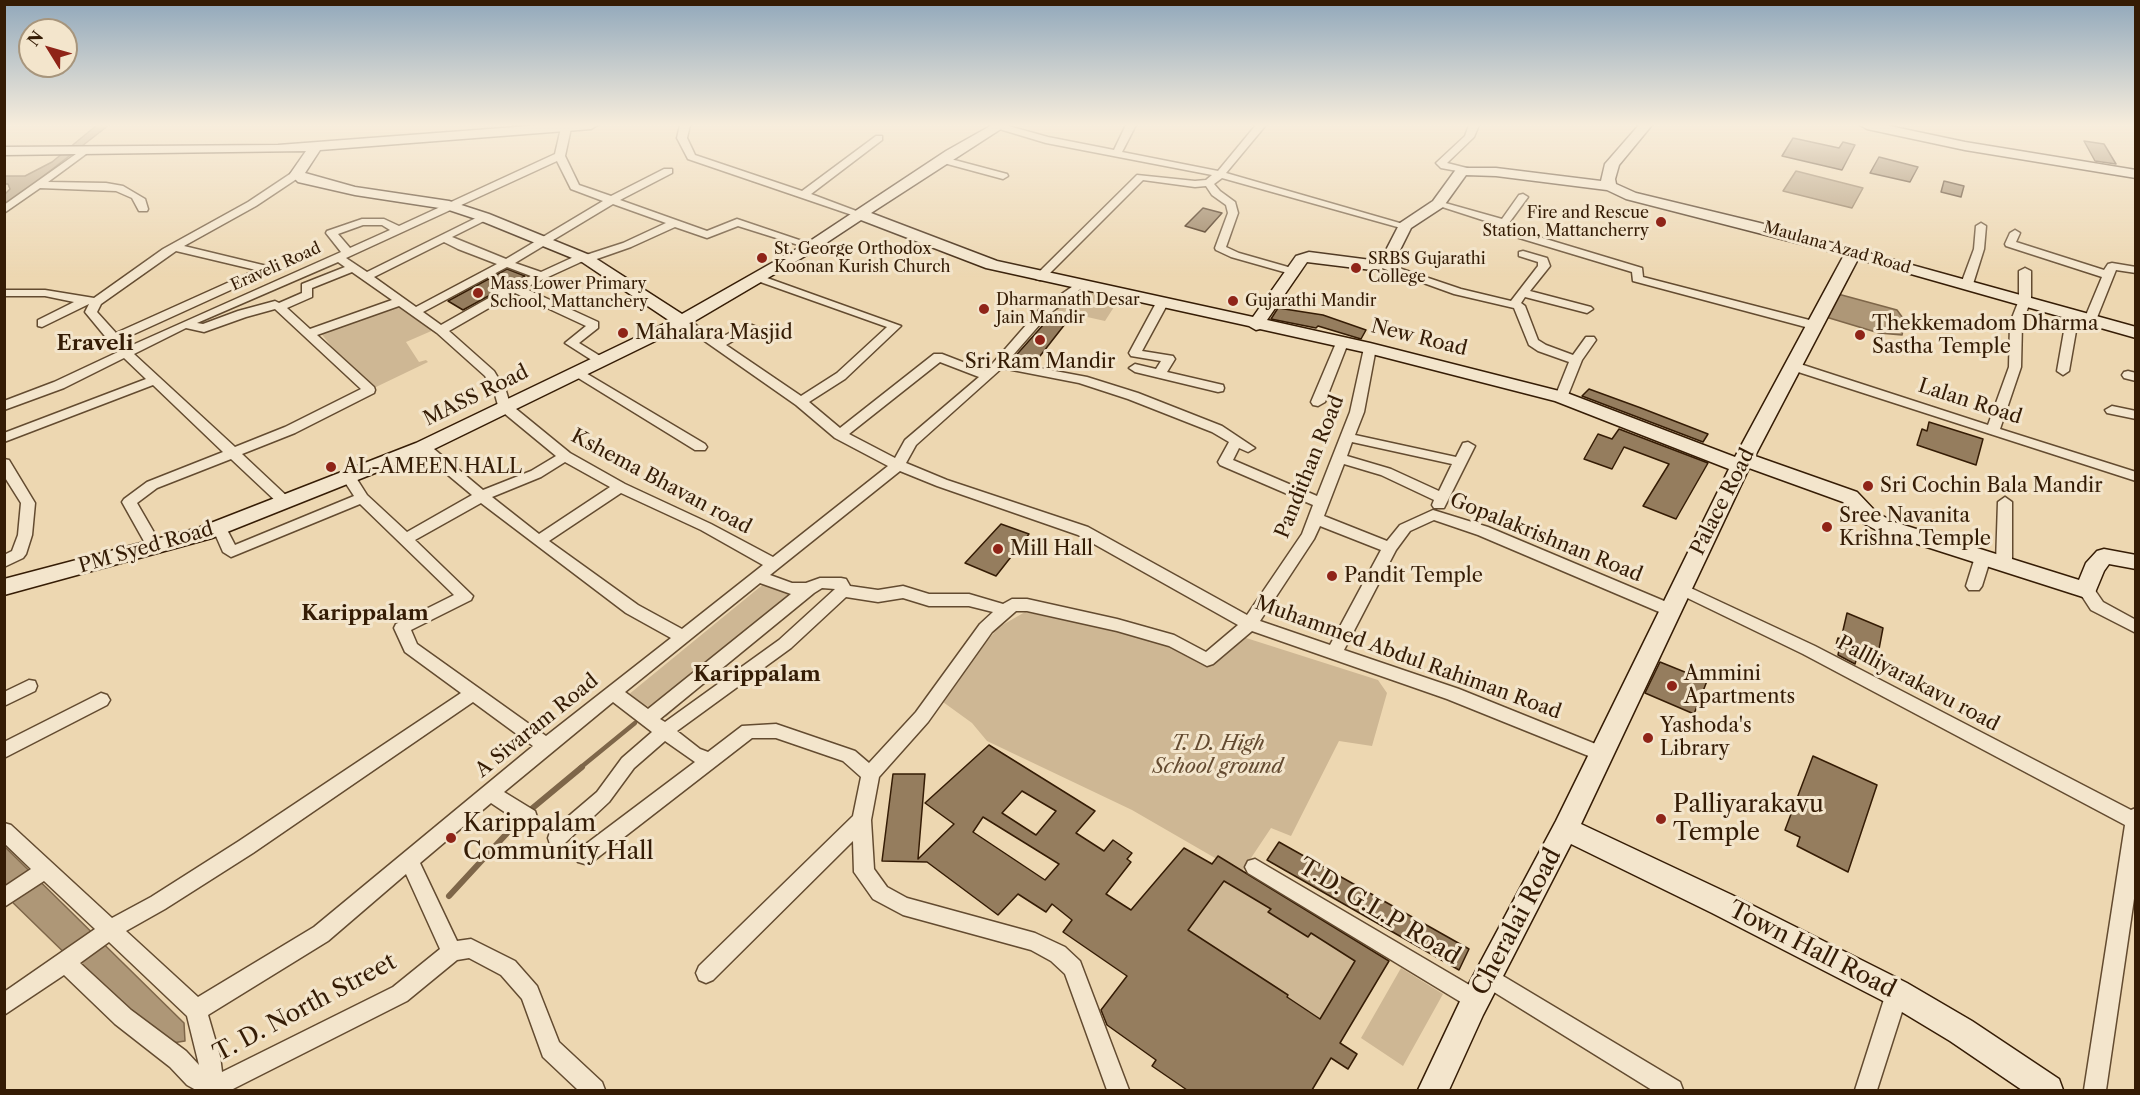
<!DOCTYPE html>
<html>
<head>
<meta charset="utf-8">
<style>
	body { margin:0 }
	#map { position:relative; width:2140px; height:1095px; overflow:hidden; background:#edd7b1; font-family:"Libre Caslon Text",serif }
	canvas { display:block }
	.frame { position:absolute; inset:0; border:6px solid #351c05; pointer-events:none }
	.north { position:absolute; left:18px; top:18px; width:60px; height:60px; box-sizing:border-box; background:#f3e5cc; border:2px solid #a7957c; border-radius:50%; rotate:307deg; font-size:16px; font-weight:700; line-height:24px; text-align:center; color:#351c05 }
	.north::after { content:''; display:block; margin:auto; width:21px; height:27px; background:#8f2418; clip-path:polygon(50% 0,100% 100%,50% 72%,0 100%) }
</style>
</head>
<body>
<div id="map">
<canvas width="2140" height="1095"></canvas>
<div class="frame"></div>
<div class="north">N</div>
</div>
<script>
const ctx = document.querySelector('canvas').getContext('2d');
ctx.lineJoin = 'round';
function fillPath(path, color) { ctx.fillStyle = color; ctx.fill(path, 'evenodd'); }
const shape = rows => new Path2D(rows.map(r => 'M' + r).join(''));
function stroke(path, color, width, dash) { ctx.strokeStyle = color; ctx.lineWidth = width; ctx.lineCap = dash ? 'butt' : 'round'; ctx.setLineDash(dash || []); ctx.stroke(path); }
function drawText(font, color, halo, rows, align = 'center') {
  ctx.font = font + ' "Libre Caslon Text",serif'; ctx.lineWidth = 6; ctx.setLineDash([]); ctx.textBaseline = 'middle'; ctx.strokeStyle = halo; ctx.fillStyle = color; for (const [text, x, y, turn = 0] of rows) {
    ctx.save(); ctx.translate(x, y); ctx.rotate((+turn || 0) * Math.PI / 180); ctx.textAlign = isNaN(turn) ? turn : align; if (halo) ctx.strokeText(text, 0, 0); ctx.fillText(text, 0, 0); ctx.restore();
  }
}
fillPath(shape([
	[1084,290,1121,296,1105,321,1056,310,1068,296],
	[400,303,436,329,406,342,419,362,426,360,428,362,376,387,343,361,320,332],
	[766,582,799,600,666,717,628,695],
	[1025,612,1137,635,1167,646,1206,666,1216,662,1243,637,1378,680,1387,693,1372,746,1339,741,1291,836,1271,828,1241,873,1132,810,987,741,972,723,943,702,958,674,999,627],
	[1224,881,1271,909,1269,913,1308,937,1311,933,1355,961,1320,1019,1287,997,1288,995,1206,942,1186,933],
	[1401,968,1443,994,1403,1066,1361,1038]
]), '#ceb794');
const water = shape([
	[97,125,109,125,5,206,5,194,10,189,8,184,5,184,5,176,25,176,52,162,97,125],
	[1796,171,1863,188,1852,208,1783,191,1796,171],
	[1838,294,1897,310,1905,321,1902,335,1879,333,1826,317,1838,294],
	[4,846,184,1023,185,1041,166,1044,120,1007,5,895,4,846]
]);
fillPath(water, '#ae9777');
stroke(water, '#7e6649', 1.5);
stroke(shape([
	[580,768,635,723]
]), '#7e6649', 4.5);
stroke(shape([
	[529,811,582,767],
	[449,896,522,817]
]), '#7e6649', 6);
const building = shape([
	[1793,138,1839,148,1843,142,1855,145,1842,170,1782,156,1793,138],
	[2084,141,2104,144,2116,164,2095,161,2084,141],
	[1879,157,1918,167,1910,182,1870,173,1879,157],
	[1944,181,1964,186,1961,197,1941,192,1944,181],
	[1203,208,1222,213,1205,232,1185,226,1203,208],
	[507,269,525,276,463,310,448,301,507,269],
	[1278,308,1323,315,1366,330,1361,339,1318,326,1316,328,1271,319,1278,308],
	[1052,315,1069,319,1033,365,1011,361,1052,315],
	[1589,389,1641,408,1708,434,1703,442,1582,396,1589,389],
	[1929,422,1983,439,1976,465,1917,445,1922,429,1927,431,1929,422],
	[1619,429,1708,463,1676,519,1643,506,1669,464,1624,447,1612,469,1584,459,1598,434,1612,439,1619,429],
	[1001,524,1029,534,996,576,965,563,1001,524],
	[1847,613,1883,628,1879,649,1874,648,1872,659,1866,657,1865,661,1857,657,1855,664,1838,655,1839,650,1835,649,1838,638,1841,639,1847,613],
	[1660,662,1707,681,1694,714,1645,693,1660,662],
	[989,745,1095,811,1076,833,1104,851,1113,840,1132,853,1127,859,1131,862,1106,894,1131,910,1184,848,1212,864,1218,856,1389,961,1340,1043,1357,1054,1348,1069,1331,1058,1312,1090,1187,1090,1152,1066,1156,1060,1107,1025,1101,1010,1127,976,1063,932,1072,920,1052,904,1046,912,1018,894,998,915,927,862,882,861,893,774,925,774,918,859,954,824,925,803,989,745],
	[1022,791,1056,811,1036,835,1002,813,1022,791],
	[983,817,1059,864,1045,880,973,832,983,817],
	[1224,881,1271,909,1268,912,1308,937,1311,933,1355,961,1320,1019,1287,997,1288,995,1188,930,1224,881],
	[1813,756,1877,785,1848,872,1797,846,1800,837,1785,830,1813,756],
	[1279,842,1469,949,1459,970,1267,860,1279,842]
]);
fillPath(building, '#957d5e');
stroke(building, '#351c05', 1.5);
const street = shape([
	[566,125,571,128,565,156,579,185,611,196,664,169,672,169,672,173,620,200,707,231,737,219,817,246,812,249,808,248,738,226,707,238,675,227,631,247,591,261,583,261,524,288,598,322,598,328,579,343,605,359,607,362,601,366,565,343,586,326,515,293,449,331,494,371,506,391,510,404,570,453,625,484,711,524,773,557,888,466,835,438,796,405,676,321,682,317,686,318,717,340,747,323,773,334,775,337,769,341,748,332,726,345,801,396,837,373,887,327,752,279,752,275,756,274,901,326,845,379,809,402,840,428,934,354,942,354,986,371,1040,309,1079,282,1085,285,1083,287,1048,315,1007,362,1087,377,1138,393,1222,426,1255,448,1248,452,1239,448,1233,460,1317,496,1350,412,1364,348,1366,345,1374,345,1376,348,1364,412,1355,435,1456,457,1463,443,1468,442,1475,446,1444,508,1434,508,1432,505,1434,500,1381,475,1344,464,1324,516,1387,541,1400,525,1433,510,1488,527,1676,606,1678,610,1676,614,1664,614,1478,535,1434,520,1410,531,1396,550,1344,650,1459,689,1608,749,1611,754,1608,759,1602,761,1596,759,1447,699,1252,631,1213,664,1207,666,1169,646,1117,631,1027,611,1016,611,992,632,928,722,879,777,871,820,874,869,887,887,907,898,1035,933,1065,947,1080,961,1129,1090,1107,1090,1065,974,1051,961,1031,950,903,915,873,899,854,872,853,841,713,980,706,983,699,980,696,973,699,966,853,816,861,777,843,761,776,738,752,738,592,862,585,864,578,862,575,856,578,850,695,762,665,741,634,768,609,802,564,844,557,846,550,844,548,838,550,832,597,792,622,758,652,732,613,702,504,792,535,811,537,817,535,823,528,825,521,823,491,803,420,863,457,941,471,939,515,961,537,986,559,1042,602,1082,605,1090,578,1090,543,1057,522,999,501,975,469,958,457,960,407,1001,231,1090,196,1090,187,1085,170,1067,115,1024,64,975,4,1015,4,992,95,929,44,881,4,907,4,887,31,869,4,843,4,823,11,825,112,918,151,897,239,841,461,693,405,652,394,628,396,624,454,595,360,504,231,557,223,552,212,527,214,524,224,524,235,545,354,496,341,476,348,472,353,473,367,495,407,532,472,495,418,450,416,447,418,444,428,444,483,490,531,471,556,456,499,409,494,391,485,376,437,333,399,306,317,335,374,387,375,390,374,393,295,433,242,454,290,499,292,502,290,505,280,505,231,459,157,488,137,503,163,548,160,552,150,552,122,502,124,499,147,482,223,452,153,385,4,442,4,433,146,379,124,358,64,388,4,410,4,401,54,382,118,352,85,312,89,304,42,327,38,326,38,320,74,302,45,296,4,296,4,290,45,290,94,298,163,249,248,202,293,172,301,172,301,176,256,206,184,246,271,267,276,270,274,272,268,273,121,340,128,347,341,252,326,233,327,231,362,219,384,219,399,226,555,154,561,128,566,125],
	[557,161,571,189,603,201,506,259,452,237,488,219,488,215,484,214,367,272,346,258,557,161],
	[613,204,666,223,623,243,586,255,578,255,541,272,515,263,613,204],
	[363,225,382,225,390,230,350,248,338,234,363,225],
	[444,242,458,249,497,264,416,307,374,277,444,242],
	[176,251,256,270,116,333,97,312,101,304,176,251],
	[338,262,345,267,302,284,302,293,279,303,275,301,238,311,203,324,197,323,338,262],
	[507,267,531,276,510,286,441,325,423,312,507,267],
	[352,272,392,300,310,329,287,308,312,297,312,288,352,272],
	[275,309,361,389,285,427,235,447,134,354,186,328,204,332,246,317,275,309],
	[940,362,979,377,905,440,895,458,849,434,940,362],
	[1002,368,1079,383,1128,399,1212,432,1229,442,1218,462,1220,465,1313,505,1302,534,1247,615,1088,527,947,480,906,463,916,445,1002,368],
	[1352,442,1452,464,1439,491,1391,469,1347,456,1352,442],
	[565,462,610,487,539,534,492,497,541,477,565,462],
	[900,471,937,486,1078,535,1238,625,1206,652,1174,635,1117,619,1027,599,1012,599,1003,604,969,594,929,594,903,586,878,590,850,586,846,579,841,578,820,578,806,583,792,583,770,575,900,471],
	[621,493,701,530,763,565,682,629,638,605,549,541,621,493],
	[481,503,626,613,671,638,546,736,417,644,411,630,471,600,473,596,415,540,481,503],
	[1320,526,1381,550,1330,645,1260,621,1314,539,1320,526],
	[760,583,791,594,648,709,625,692,760,583],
	[822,588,835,589,779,640,665,722,660,719,814,593,822,588],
	[846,597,878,602,903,598,929,606,969,606,993,612,980,624,916,712,869,763,855,751,776,724,742,726,708,752,700,749,677,731,791,648,846,597],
	[473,702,533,746,314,927,198,997,126,931,165,909,253,853,473,702],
	[406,874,440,949,393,987,222,1072,220,1056,208,1015,328,941,406,874],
	[109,942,187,1016,199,1065,186,1051,131,1010,80,963,109,942],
	[680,125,690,125,687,138,695,155,802,191,876,136,882,136,882,140,811,194,867,215,858,217,688,159,677,138,680,125],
	[995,125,1005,125,1048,137,1114,150,1126,125,1136,125,1122,152,1218,171,1256,125,1266,125,1226,173,1410,226,1409,228,1401,228,1222,178,1214,184,1220,191,1235,202,1238,213,1226,247,1239,253,1295,269,1295,273,1291,274,1231,257,1216,250,1215,248,1228,213,1226,205,1212,195,1206,186,1195,187,1143,180,1044,279,1040,280,1036,279,1036,275,1137,175,1195,181,1206,180,1212,175,1046,143,996,128,995,125],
	[1469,125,1479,125,1474,137,1447,163,1479,171,1474,174,1441,168,1436,163,1465,136,1469,125],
	[83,149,88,152,86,154,48,182,106,183,123,186,145,199,148,209,147,211,139,211,132,198,116,191,40,188,4,213,4,205,83,149],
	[943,157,1007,174,1008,176,1003,179,940,162,940,158,943,157],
	[1523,194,1528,197,1506,227,1642,268,1643,277,1817,322,1819,325,1813,329,1633,281,1632,272,1496,231,1495,229,1498,225,1433,204,1438,201,1502,219,1519,195,1523,194],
	[1981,223,1986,226,1984,249,1973,284,1971,286,1963,286,1961,284,1974,249,1976,226,1981,223],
	[2015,230,2020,233,2016,242,2104,270,2108,264,2112,263,2136,267,2136,273,2116,270,2096,320,2090,324,2086,323,2084,320,2102,277,2006,246,2005,244,2010,233,2015,230],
	[1523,251,1547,258,1550,266,1530,291,1591,307,1593,309,1587,313,1525,297,1521,303,1525,306,1538,340,1546,345,1573,355,1586,337,1594,337,1596,340,1582,360,1566,400,1561,401,1555,397,1569,362,1538,351,1529,345,1514,308,1454,294,1371,264,1377,261,1381,262,1461,289,1511,301,1538,266,1538,262,1519,256,1519,252,1523,251],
	[2025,268,2031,271,2031,300,2022,323,2021,367,2000,429,2136,472,2136,481,1789,369,1787,366,1793,362,1797,363,1988,425,2009,367,2010,323,2019,300,2019,271,2025,268],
	[1162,299,1168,303,1142,351,1173,356,1175,359,1167,372,1223,385,1224,388,1223,391,1218,392,1135,372,1129,368,1135,364,1156,369,1161,361,1131,356,1129,353,1156,303,1162,299],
	[2073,310,2079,314,2069,371,2063,375,2057,371,2067,314,2073,310],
	[1342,339,1348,343,1325,402,1318,406,1313,405,1311,402,1336,343,1342,339],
	[579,369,705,444,707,447,705,450,695,450,575,376,573,373,579,369],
	[2128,371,2136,373,2136,381,2124,378,2122,375,2124,372,2128,371],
	[2112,406,2136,411,2136,419,2107,413,2105,410,2112,406],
	[4,459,9,460,35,503,32,535,26,554,23,558,4,567,4,555,12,551,18,535,21,503,4,476,4,459],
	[2005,497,2012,502,2012,563,2004,568,1996,563,1998,502,2005,497],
	[1983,552,1991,557,1982,586,1979,590,1969,590,1966,586,1975,557,1983,552],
	[1680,583,1815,646,2131,810,2136,808,2136,885,2106,1090,2084,1090,2125,825,1803,654,1675,592,1672,588,1675,584,1680,583],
	[2086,584,2092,586,2103,602,2136,620,2136,633,2091,610,2078,590,2080,586,2086,584],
	[29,680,35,681,37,686,35,691,4,706,4,692,29,680],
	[101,693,107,695,110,700,107,705,4,758,4,742,101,693],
	[1255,859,1483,993,1487,1000,1483,1007,1476,1010,1469,1007,1248,873,1245,867,1248,861,1255,859],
	[1488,967,1680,1082,1683,1090,1652,1090,1481,984,1478,977,1481,970,1488,967],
	[1897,983,1904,986,1908,993,1877,1090,1855,1090,1886,993,1890,986,1897,983]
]);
const secondary = shape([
	[542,125,598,125,591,129,320,150,305,173,355,187,449,201,489,214,592,256,682,314,807,243,946,151,992,125,1007,125,871,213,997,261,1253,317,1296,256,1309,252,1371,260,1383,256,1400,223,1433,201,1457,168,1496,168,1601,181,1605,164,1639,125,1652,125,1619,165,1615,179,1616,184,1636,193,1760,223,2136,327,2136,338,1858,259,1755,456,1857,492,1877,513,1894,522,2079,580,2086,563,2097,551,2104,549,2136,555,2136,569,2109,564,2104,571,2094,595,2086,598,1880,532,1863,523,1843,502,1749,468,1581,824,1732,895,1907,983,1972,1021,2059,1079,2063,1090,2022,1090,1950,1041,1887,1003,1712,913,1571,844,1483,1015,1449,1090,1418,1090,1463,995,1556,821,1729,469,1555,401,1368,353,1260,329,1256,330,1249,326,986,268,861,220,817,249,688,325,430,451,212,538,4,595,4,579,198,528,416,443,670,321,582,262,479,220,446,209,355,195,298,182,290,174,306,151,4,155,4,147,278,145,542,125],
	[1466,175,1496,176,1607,190,1626,199,1844,255,1735,457,1567,393,1370,343,1267,320,1307,262,1372,270,1394,262,1411,228,1443,207,1466,175],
	[1860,125,1885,125,1965,142,2136,170,2136,178,1965,150,1867,129,1860,125]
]);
stroke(street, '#634b30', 3);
stroke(secondary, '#351c05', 3);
fillPath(street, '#f3e5cc');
fillPath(secondary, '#f3e5cc');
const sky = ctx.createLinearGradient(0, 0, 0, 278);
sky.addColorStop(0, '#91a8bb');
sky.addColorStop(0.45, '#f7eddc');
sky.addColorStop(1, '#f7eddc00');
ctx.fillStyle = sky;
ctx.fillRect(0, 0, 2140, 278);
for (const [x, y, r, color] of [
	[1661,222,6,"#8f2418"],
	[762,258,6,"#8f2418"],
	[1356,268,6,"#8f2418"],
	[478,293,6,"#8f2418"],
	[1233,301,6,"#8f2418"],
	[984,309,6,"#8f2418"],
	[623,333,6,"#8f2418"],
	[1860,335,6,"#8f2418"],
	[1040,340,6,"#8f2418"],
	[331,467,6,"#8f2418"],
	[1868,486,6,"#8f2418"],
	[1827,527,6,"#8f2418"],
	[998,549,6,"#8f2418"],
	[1332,576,6,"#8f2418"],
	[1672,686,6,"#8f2418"],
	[1648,738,6,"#8f2418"],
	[1661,819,6,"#8f2418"],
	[451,838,6,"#8f2418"]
]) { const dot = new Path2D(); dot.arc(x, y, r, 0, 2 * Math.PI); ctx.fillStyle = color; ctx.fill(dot); stroke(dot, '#f3e5cc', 2); }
drawText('16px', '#351c05', '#f3e5cc', [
	["Fire and Rescue",1649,213,"right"],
	["Station, Mattancherry",1649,231,"right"],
	["St. George Orthodox",774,249],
	["Koonan Kurish Church",774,267],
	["SRBS Gujarathi",1368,259],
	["College",1368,277],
	["Mass Lower Primary",490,284],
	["School, Mattanchery",490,302],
	["Dharmanath Desar",996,300],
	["Jain Mandir",996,318],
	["Gujarathi Mandir",1245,301]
], 'left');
drawText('16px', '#351c05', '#f3e5cc', [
	["Maulana Azad Road",1837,248,16],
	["Eraveli Road",276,267,-24]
]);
drawText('20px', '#351c05', '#f3e5cc', [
	["Thekkemadom Dharma",1872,324],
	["Sastha Temple",1872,347],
	["Mahalara Masjid",635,333],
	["Sri Ram Mandir",1040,362,"center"],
	["AL-AMEEN HALL",343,467],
	["Sri Cochin Bala Mandir",1880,486],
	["Sree Navanita",1839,516],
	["Krishna Temple",1839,539],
	["Mill Hall",1010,549],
	["Pandit Temple",1344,576],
	["Ammini",1684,674],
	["Apartments",1684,697],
	["Yashoda's",1660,726],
	["Library",1660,749]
], 'left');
drawText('20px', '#351c05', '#f3e5cc', [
	["New Road",1419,338,14],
	["MASS Road",476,396,-26],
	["Lalan Road",1970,402,18],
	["Pandithan Road",1310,467,-68],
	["Kshema Bhavan road",661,482,28],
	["Palace Road",1723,502,-63],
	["Gopalakrishnan Road",1546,538,22],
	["PM Syed Road",146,548,-16],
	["Muhammed Abdul Rahiman Road",1408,658,20],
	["Pallliyarakavu road",1918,684,28],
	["A Sivaram Road",537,726,-39]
]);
drawText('italic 20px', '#634a30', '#f3e5cc', [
	["T. D. High",1218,744],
	["School ground",1218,767]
]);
drawText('bold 21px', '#351c05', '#f3e5cc', [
	["Eraveli",95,344],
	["Karippalam",365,614],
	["Karippalam",757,675]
]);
drawText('24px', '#351c05', '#f3e5cc', [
	["Palliyarakavu",1673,805],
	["Temple",1673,833],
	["Karippalam",463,824],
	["Community Hall",463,852]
], 'left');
drawText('24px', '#351c05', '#f3e5cc', [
	["T.D. G.L.P Road",1379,912,31],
	["Cheralai Road",1517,922,-62],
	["Town Hall Road",1812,950,27],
	["T. D. North Street",305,1008,-28]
]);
</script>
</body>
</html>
